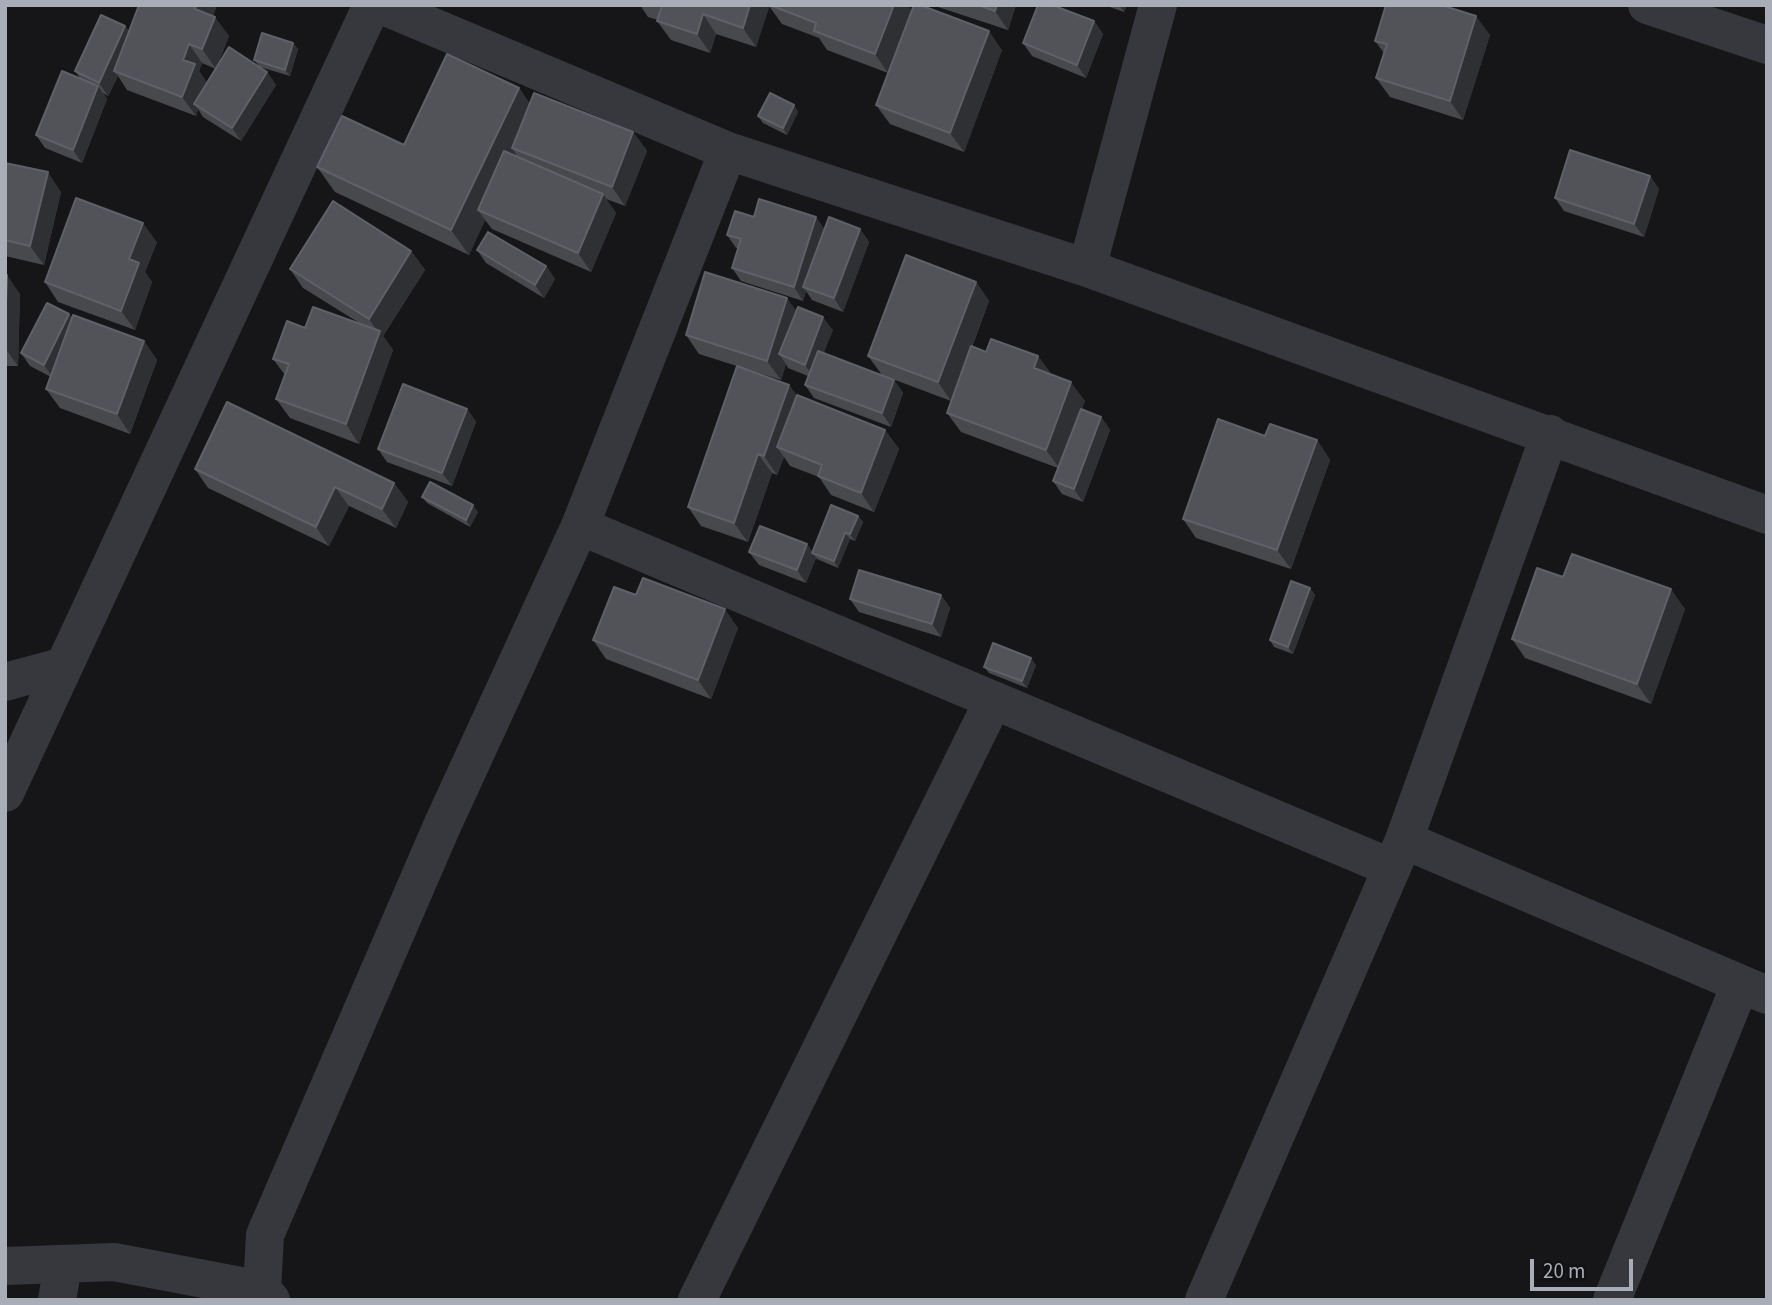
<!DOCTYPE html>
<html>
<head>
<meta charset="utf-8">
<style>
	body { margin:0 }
	#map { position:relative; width:1772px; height:1305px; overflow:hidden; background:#161618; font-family:"Source Sans 3",sans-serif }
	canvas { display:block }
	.frame { position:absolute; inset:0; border:7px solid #a8adb8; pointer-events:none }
	.scale { position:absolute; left:1530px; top:1259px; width:103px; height:32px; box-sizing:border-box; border:4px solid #a8adb8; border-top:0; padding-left:9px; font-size:21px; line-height:24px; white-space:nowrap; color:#a8adb8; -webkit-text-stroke:5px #111113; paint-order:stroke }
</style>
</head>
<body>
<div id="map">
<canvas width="1772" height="1305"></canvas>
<div class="frame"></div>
<div class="scale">20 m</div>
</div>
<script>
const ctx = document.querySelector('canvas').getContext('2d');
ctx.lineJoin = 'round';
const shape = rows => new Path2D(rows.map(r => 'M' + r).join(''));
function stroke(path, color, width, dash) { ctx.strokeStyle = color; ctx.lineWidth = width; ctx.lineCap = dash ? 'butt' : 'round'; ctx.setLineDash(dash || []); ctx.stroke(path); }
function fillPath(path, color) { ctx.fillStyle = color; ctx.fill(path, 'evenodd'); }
stroke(shape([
	[381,5,728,151,1087,268,1767,515],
	[1647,5,1767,45],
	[1087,268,1158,5],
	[580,526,1392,868],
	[5,682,64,666],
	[5,793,372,5],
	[1404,840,1767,995],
	[5,1266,114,1262,262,1290],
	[57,1300,63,1265],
	[271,1300,262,1290,265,1235,442,826,580,526,728,151],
	[697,1300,993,701],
	[1204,1300,1404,840,1550,434],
	[1612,1300,1740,985]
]), '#37383d', 38);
fillPath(shape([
	[139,5,214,5,216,8,213,16,229,36,216,69,202,63,199,71,207,83,259,66,254,60,293,43,298,49,290,76,260,67,267,72,276,85,241,141,203,117,198,109,196,116,127,90,118,76,108,96,103,93,107,99,82,163,45,148,36,135,80,78,75,71,125,26,129,31],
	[640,5,770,5,912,10,1002,50,964,152,890,124,876,105,888,73,827,50,819,38,782,24,769,6,756,47,716,34,710,53,671,40,657,21,658,20,648,17],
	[937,5,1016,5,1008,30,938,7],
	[1104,5,1127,5,1124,12],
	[1094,21,1103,34,1086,78,1032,56,1023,43],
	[1490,35,1463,120,1390,97,1376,78,1384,53,1375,41],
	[519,88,530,104,633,132,647,151,625,206,606,199,616,213,591,272,492,229,485,220,469,255,335,192,317,167,404,145],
	[794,105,798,112,787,135,763,123,758,116],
	[5,163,61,192,44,265,5,256],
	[1650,176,1659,189,1644,237,1564,211,1555,198],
	[754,217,816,217,824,229,860,229,869,242,843,312,812,300,806,291,803,301,741,281,732,268,738,248,736,248,727,235],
	[157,242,145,272,152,282,135,330,58,302,45,282],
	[477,250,546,266,555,279,544,298,486,263],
	[411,251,425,270,383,336,393,350,359,444,290,418,276,399,285,375,273,359,305,328,361,324,303,288,290,269],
	[5,275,20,294,18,366,5,366],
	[976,282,989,301,972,347,986,352,1038,356,1051,374,1085,401,1081,410,1101,417,1110,430,1083,502,1062,494,1053,481,1058,468,961,432,947,413,951,401,882,375,868,356],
	[796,311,833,330,823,353,894,380,903,393,891,427,814,398,805,385,808,376,788,368,786,364,781,380,699,354,686,335],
	[72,318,144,341,157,360,130,434,60,408,46,389,51,377,30,366,21,353],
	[789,385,797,396,885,430,899,449,874,512,831,495,819,477,790,466,784,457,777,475,772,473,748,542,701,526,688,507],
	[467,409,476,422,452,486,387,462,378,449],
	[1265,436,1317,440,1330,460,1291,569,1196,538,1183,519],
	[195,469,394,483,408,502,396,528,349,506,329,546,208,488],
	[422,497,478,512,470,527,427,503],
	[858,516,863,522,855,541,850,539,838,568,817,559,812,553],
	[807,544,816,558,806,583,759,565,749,552],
	[1563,577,1685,609,1651,704,1525,658,1512,639],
	[1310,588,1315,595,1293,654,1274,647,1270,640],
	[636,595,738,628,711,699,606,659,593,640],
	[941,595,950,608,941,637,859,612,850,599],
	[1036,665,1027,688,989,673,984,667]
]), '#47494d');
fillPath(shape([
	[196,5,214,5,216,8,208,28,195,9],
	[750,5,770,5,756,47,743,28],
	[894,5,908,5,913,12,888,73,875,54],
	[997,5,1016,5,1008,30,995,11],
	[1119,5,1127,5,1124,12],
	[703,14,716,34,710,53,697,34],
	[1476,16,1490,35,1463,120,1450,101],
	[215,17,229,36,216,69,202,49],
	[1094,21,1103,34,1086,78,1077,65],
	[125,26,135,39,114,71,118,76,108,96,99,83],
	[989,31,1002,50,964,152,950,133],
	[293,43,298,49,290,76,285,70],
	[189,44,202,63,199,71,208,84,194,104,198,109,196,116,182,97,183,60],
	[267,72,276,85,241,141,232,128],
	[98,86,107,99,82,163,73,150],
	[519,88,536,112,512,148,516,154,488,214,478,210,485,220,469,255,451,230],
	[794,105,798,112,787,135,783,128],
	[633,132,647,151,625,206,612,187],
	[48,172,61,192,44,265,30,246],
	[1650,176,1659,189,1644,237,1634,224],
	[603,194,616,213,591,272,578,253],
	[816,217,825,230,803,287,806,291,803,301,794,287],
	[143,223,157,242,145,272,152,282,135,330,121,311,129,259],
	[860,229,869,242,843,312,834,298],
	[411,251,425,270,383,336,393,350,359,444,346,424,379,333,369,319],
	[546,266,555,279,544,298,535,285],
	[7,275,20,294,18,366,5,348],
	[976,282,989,301,951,401,938,382],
	[787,298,801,317,779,354,786,364,781,380,767,361],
	[69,314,79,327,53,378,44,365],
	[823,317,833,330,814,378,805,365],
	[144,341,157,360,130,434,117,414],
	[1038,356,1051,375,1034,368],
	[894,380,903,393,891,427,882,413],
	[1071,382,1085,401,1060,469,1046,450],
	[789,385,802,404,777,447,784,457,777,475,764,456],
	[467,409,476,422,452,486,442,473],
	[1101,417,1110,430,1083,502,1074,489],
	[885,430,899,449,874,512,861,493],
	[1317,440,1330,460,1291,569,1277,550],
	[758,454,772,473,748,542,734,523],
	[394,483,408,502,396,528,382,509],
	[335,487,349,506,329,546,316,527],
	[473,505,478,512,470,527,466,520],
	[858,516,863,522,855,541,850,534],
	[845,533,850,539,838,568,834,561],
	[807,544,816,558,806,583,797,570],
	[1310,588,1315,595,1293,654,1288,647],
	[1671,589,1685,609,1651,704,1637,684],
	[941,595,950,608,941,637,932,624],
	[725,609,738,628,711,699,698,680],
	[1031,658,1036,665,1027,688,1022,681]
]), '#2f3033');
const building = shape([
	[139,5,196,5,195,9,215,17,202,49,189,44,183,60,195,64,182,97,114,71,139,5],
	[658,5,750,5,743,28,703,14,697,34,657,21,662,6,658,5],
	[770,5,894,5,875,54,814,31,816,23,770,5],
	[914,5,920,5,989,31,950,133,876,105,914,5],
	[978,5,997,5,995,11,978,5],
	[1038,5,1052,5,1094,21,1077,65,1023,43,1038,5],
	[1386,5,1441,5,1476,16,1450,101,1376,78,1387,44,1375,41,1386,5],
	[101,15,125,26,99,83,75,71,101,15],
	[262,33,293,43,285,70,254,60,262,33],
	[229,47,267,72,232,128,194,104,229,47],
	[447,54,519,88,451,230,317,167,342,116,404,145,447,54],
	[62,71,98,86,73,150,36,135,62,71],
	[534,93,633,132,612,187,512,148,534,93],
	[770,93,794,105,783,128,758,116,770,93],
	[1570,150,1650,176,1634,224,1555,198,1570,150],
	[504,151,603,194,578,253,478,210,504,151],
	[5,163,48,172,30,246,5,240,5,163],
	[76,198,143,223,129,259,139,263,121,311,45,282,76,198],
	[759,199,816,217,794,287,732,268,741,239,727,235,735,211,754,217,759,199],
	[333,201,411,251,369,319,290,269,333,201],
	[829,217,860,229,834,298,803,287,829,217],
	[488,232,546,266,535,285,477,250,488,232],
	[906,255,976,282,938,382,868,356,906,255],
	[705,272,787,298,767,361,686,335,705,272],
	[5,275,7,275,5,330,5,275],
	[47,303,69,314,44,365,21,353,47,303],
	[313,307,380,331,346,424,276,399,289,364,273,359,287,321,305,328,313,307],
	[798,307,823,317,805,365,779,354,798,307],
	[73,315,144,341,117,414,46,389,73,315],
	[991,339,1038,356,1034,368,1071,382,1046,450,947,413,971,346,986,352,991,339],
	[818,351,894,380,882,413,805,385,818,351],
	[737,366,789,385,764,456,758,454,734,523,688,507,737,366],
	[403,384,467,409,442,473,378,449,403,384],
	[797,395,885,430,861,493,818,476,822,465,777,447,797,395],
	[227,402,394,483,382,509,335,487,316,527,195,469,227,402],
	[1081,409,1101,417,1074,489,1053,481,1081,409],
	[1218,419,1265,436,1270,424,1317,440,1277,550,1183,519,1218,419],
	[430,482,473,505,466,520,422,497,430,482],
	[831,505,858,516,850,534,845,533,834,561,812,553,831,505],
	[760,526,807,544,797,570,749,552,760,526],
	[1572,554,1671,589,1637,684,1512,639,1537,568,1563,577,1572,554],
	[859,570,941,595,932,624,850,599,859,570],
	[643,578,725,609,698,680,593,640,614,587,636,595,643,578],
	[1291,581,1310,588,1288,647,1270,640,1291,581],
	[993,643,1031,658,1022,681,984,667,993,643]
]);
fillPath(building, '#525359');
stroke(building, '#5f6168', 2);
</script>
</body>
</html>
